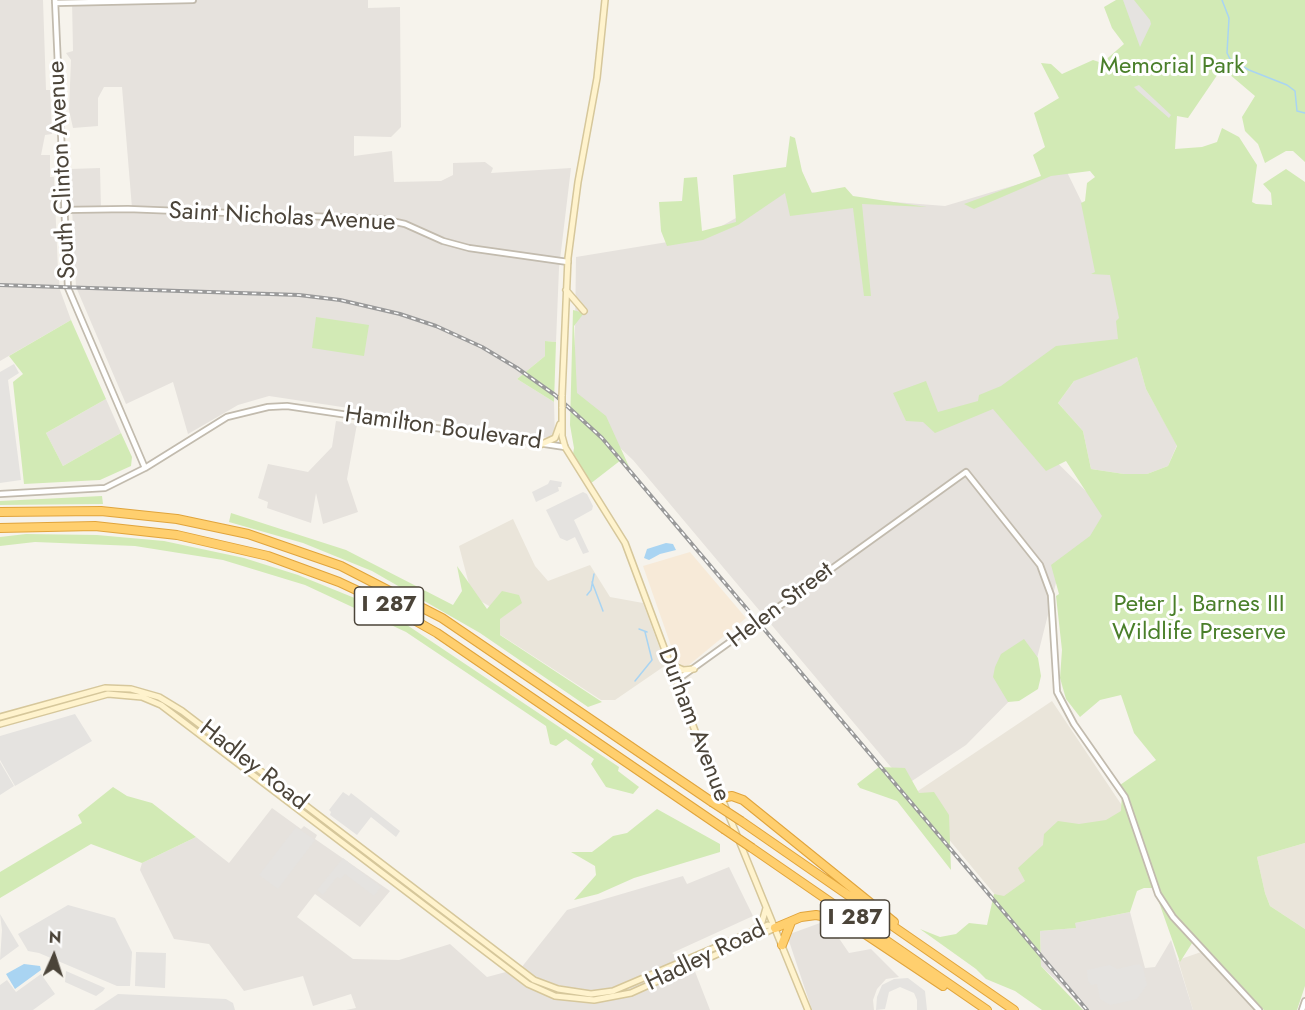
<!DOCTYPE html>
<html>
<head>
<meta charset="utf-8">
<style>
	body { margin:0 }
	#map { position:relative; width:1305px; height:1010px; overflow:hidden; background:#f6f3ec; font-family:Jost,sans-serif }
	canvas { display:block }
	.north { position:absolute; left:24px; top:926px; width:60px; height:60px; -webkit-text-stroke:4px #fff; paint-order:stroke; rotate:3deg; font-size:16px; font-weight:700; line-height:24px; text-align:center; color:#4b4439 }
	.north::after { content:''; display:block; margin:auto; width:21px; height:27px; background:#4b4439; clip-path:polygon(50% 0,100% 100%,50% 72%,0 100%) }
</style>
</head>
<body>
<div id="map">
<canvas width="1305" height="1010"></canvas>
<div class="north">N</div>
</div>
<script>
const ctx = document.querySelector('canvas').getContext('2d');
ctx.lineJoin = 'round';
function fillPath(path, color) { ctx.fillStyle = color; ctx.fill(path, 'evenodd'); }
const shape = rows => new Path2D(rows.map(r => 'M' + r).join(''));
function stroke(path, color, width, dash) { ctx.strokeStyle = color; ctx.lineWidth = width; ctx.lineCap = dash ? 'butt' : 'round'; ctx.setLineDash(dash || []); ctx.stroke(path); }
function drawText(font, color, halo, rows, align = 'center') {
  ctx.font = font + ' Jost,sans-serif'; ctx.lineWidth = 6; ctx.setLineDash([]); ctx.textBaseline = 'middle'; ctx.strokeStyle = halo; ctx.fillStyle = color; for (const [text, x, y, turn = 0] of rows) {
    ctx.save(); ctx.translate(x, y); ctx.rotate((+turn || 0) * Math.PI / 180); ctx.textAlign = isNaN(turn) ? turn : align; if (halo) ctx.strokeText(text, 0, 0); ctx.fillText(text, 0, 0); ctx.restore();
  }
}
fillPath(shape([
	[513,519,535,566,548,581,590,565,610,597,643,603,666,665,615,700,601,700,496,632,501,613,472,596,459,546],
	[1052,701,1125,810,1001,902,912,795],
	[1305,843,1305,929,1270,906,1265,893,1257,857],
	[1204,951,1259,1010,1193,1010,1178,960]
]), '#eae5da');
fillPath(shape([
	[690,552,746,618,689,665,683,666,676,660,643,566]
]), '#f7ead8');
fillPath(shape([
	[0,0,43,0,46,90,50,90,52,134,45,135,41,155,50,155,50,177,54,177,58,270,60,290,71,320,0,361],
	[72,0,368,0,368,8,400,7,401,127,391,137,354,136,354,156,392,151,394,182,441,181,453,175,453,163,485,162,493,168,491,173,571,168,559,268,556,342,545,341,545,356,517,379,554,402,555,439,269,396,238,405,188,434,173,382,126,404,76,287,70,169,100,168,101,209,132,208,122,87,104,87,98,98,98,126,73,128,69,110,71,60,66,53,73,51],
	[1066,170,1143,328,992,398,1117,522,1060,567,1032,678,966,745,906,785,633,460,574,405,576,257,704,236,789,188,843,198,945,206],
	[1137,357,1146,389,1177,445,1168,466,1147,474,1124,474,1091,469,1083,431,1058,403,1077,377],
	[106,399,121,433,63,466,46,433],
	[336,421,357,424,347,479,358,512,323,524,316,493,311,523,267,508,268,502,258,498,268,464,308,472,332,447],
	[272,808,301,829,304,826,317,835,315,839,390,891,360,927,315,894,297,917,353,959,399,960,450,944,487,977,521,968,567,910,683,876,687,884,729,867,753,916,672,953,694,969,710,1010,346,1010,356,1008,351,994,313,1006,303,976,244,991,209,944,174,939,140,870,142,863,196,837,229,863],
	[1130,912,1145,968,1155,967,1171,940,1193,1010,1088,1010,1041,966,1040,931,1075,928,1075,923],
	[820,923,832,928,849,953,871,949,899,977,886,979,877,989,873,1000,874,1010,812,1010,787,935]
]), '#e6e2dd');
fillPath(shape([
	[1116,0,1305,0,1305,162,1293,151,1286,151,1265,163,1258,144,1245,131,1242,117,1255,96,1222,68,1188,118,1177,116,1175,149,1202,147,1217,142,1222,128,1239,137,1257,165,1252,202,1256,204,1272,205,1271,193,1263,184,1286,169,1305,182,1305,843,1257,857,1265,893,1270,906,1305,929,1305,986,1297,1010,1264,1010,1196,937,1180,962,1154,888,1144,888,1137,891,1130,912,1075,923,1076,928,1040,931,1041,966,1083,1010,1042,1010,1015,991,986,979,976,969,920,929,940,937,956,934,969,923,987,925,994,894,1004,896,1025,881,1018,868,1043,845,1044,834,1058,821,1079,824,1106,820,1121,811,1122,792,1120,785,1156,760,1134,733,1121,695,1100,700,1080,717,1066,699,1060,678,1062,650,1056,596,1059,594,1051,565,1090,536,1102,516,1066,461,1046,471,993,409,935,433,923,422,906,421,893,393,926,381,938,412,978,401,979,395,1001,386,1056,346,1118,339,1116,321,1119,318,1110,275,1091,274,1095,272,1081,203,1085,201,1087,183,1095,177,1090,171,1051,176,974,209,964,204,1041,176,1033,155,1045,147,1034,113,1059,98,1041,63,1051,64,1062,74,1093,60,1102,63,1124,44,1112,28,1104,7],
	[1137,357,1146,389,1177,446,1168,466,1147,474,1124,474,1091,469,1083,431,1058,403,1074,381],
	[790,136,795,138,802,171,812,193,845,187,853,196,927,207,862,204,871,296,864,296,853,208,790,216,785,193,738,225,703,240,667,246,661,231,659,202,682,201,684,178,697,177,702,231,736,222,733,175,786,167],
	[573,310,584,313,574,326,577,393,606,416,631,471,621,460,590,484,573,454,574,448,570,425],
	[316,317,369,325,364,356,312,348],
	[71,320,106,399,46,433,63,466,121,433,132,457,131,466,100,480,24,484,13,382,23,374,9,356],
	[545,341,556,342,554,402,517,379,545,356],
	[102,496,103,504,0,505,0,501],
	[231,513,346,550,453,605,462,591,457,566,487,609,502,591,519,595,522,603,500,619,500,635,602,702,588,707,480,633,372,571,303,543,229,522],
	[26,534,97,535,164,541,244,558,298,575,362,601,407,625,619,767,618,771,639,787,633,794,606,787,591,764,594,759,566,739,556,746,550,744,546,726,406,632,305,585,223,560,135,546,35,542,0,546,0,537],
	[1024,639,1038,658,1041,676,1038,689,1019,701,1008,702,993,677,995,667,1001,654],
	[879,767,905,768,919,793,934,792,949,815,951,870,897,801,860,788,857,784],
	[113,787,127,796,152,803,196,837,142,863,91,844,0,898,0,872,82,823,78,815],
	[657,809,720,844,720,852,634,878,598,894,574,900,596,875,595,866,571,852,592,852,613,836,627,833]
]), '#d2eab5');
fillPath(shape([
	[1123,0,1134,0,1150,20,1151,24,1140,47],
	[1139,85,1171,115,1169,118,1139,92,1134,87],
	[14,364,19,373,8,380,21,480,0,483,0,372],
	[550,480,562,482,561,487,558,487,559,491,536,502,532,492,548,484],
	[583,492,587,494,593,506,592,510,574,520,589,552,583,554,575,537,567,541,560,538,546,510],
	[75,714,92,741,15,786,0,760,0,736],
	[0,762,14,786,0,795],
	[343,792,349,796,351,793,400,831,396,837,371,817,357,835,330,815,331,812,329,810],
	[296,827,315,840,278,889,259,875],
	[343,858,381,887,374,896,345,874,341,879,337,877,323,895,317,890],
	[68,905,115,918,132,952,130,986,117,986,39,953,28,951,18,934],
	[0,914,19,946,0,960,2,930],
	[136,952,166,953,165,988,135,986],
	[1139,964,1143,968,1147,985,1137,999,1110,1005,1100,999,1097,984,1091,985,1088,981,1087,970,1110,965,1117,969],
	[66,971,105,988,103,991,96,996,65,982],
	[41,974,55,994,33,1010,0,1010,0,985,7,980,16,992],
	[908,978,925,991,927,1010,917,1010,917,1000,914,993,900,987,889,992,885,1009,876,1010,877,997,882,985,894,979],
	[118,994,226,999,233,1003,235,1010,94,1010]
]), '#e5e3e0');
fillPath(shape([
	[666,543,673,544,676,550,660,554,649,560,644,558,647,549],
	[24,964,40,966,41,970,15,989,6,974]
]), '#a9d4f2');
stroke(shape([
	[1222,0,1229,18,1227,53,1230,59,1249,70,1287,85,1295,91,1297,111,1305,113],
	[592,582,603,611],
	[587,595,591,590,594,574],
	[639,629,647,632],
	[635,681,652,660,645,632]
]), '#a9d4f2', 1.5);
const tertiary = shape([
	[55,0,68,288,145,468],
	[55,3,193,0],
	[63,210,128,209,382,219,405,224,443,241,469,248,568,262],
	[0,494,105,488,145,468,227,417,268,407,287,406,565,447],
	[677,680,966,472,1040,565,1051,595,1057,692,1074,724,1125,797,1158,894,1173,917,1259,1010],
	[1302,1010,1305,1001]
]);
const secondary = shape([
	[566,290,584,311],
	[562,396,568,258,578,182,597,78,605,0],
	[562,407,562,436,565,447,625,543,701,747,808,1010],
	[542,444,555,438,560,424],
	[670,664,683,670,694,669],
	[0,717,105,688,131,689,159,697,182,711,534,980,558,989,591,994,613,991,768,925,775,928],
	[0,724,108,694,142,697,161,705,528,984,555,996,594,1000,631,993,775,928],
	[754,929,762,922,766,908]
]);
const motorway = shape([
	[0,512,101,511,177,519,248,534,341,566,442,618,712,802],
	[0,528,95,526,177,535,268,556,339,582,384,603,437,633,724,829],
	[721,798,732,796,743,800,894,922],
	[741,821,1014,1010],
	[752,848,987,1010],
	[775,928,801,917,816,915,832,918,859,930,943,986],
	[782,945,791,922]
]);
stroke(tertiary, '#c2bbae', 8);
stroke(secondary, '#d6c79b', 8);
stroke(motorway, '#e0a43c', 10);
stroke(tertiary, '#fff', 4.5);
stroke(secondary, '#fff3cd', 5);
stroke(motorway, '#ffcf6e', 8);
const rail = shape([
	[0,285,299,295,340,300,400,314,436,326,482,347,517,368,555,395,602,438,1087,1010]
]);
stroke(rail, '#9a9a9a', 4);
stroke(rail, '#fff', 1.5, [4.5]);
const secondaryBridge = shape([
	[562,407,562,396]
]);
const motorwayBridge = shape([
	[712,802,741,821],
	[724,829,752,848]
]);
stroke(secondaryBridge, '#d6c79b', 8, []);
stroke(motorwayBridge, '#e0a43c', 10, []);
stroke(secondaryBridge, '#fff3cd', 5);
stroke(motorwayBridge, '#ffcf6e', 8);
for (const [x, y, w] of [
	[389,606,69],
	[855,919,69]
]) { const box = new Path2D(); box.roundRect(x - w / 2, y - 19, w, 38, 4.5); ctx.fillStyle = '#fff'; ctx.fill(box); stroke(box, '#4b4439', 1.5); }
drawText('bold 22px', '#4b4439', null, [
	["I 287",389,606],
	["I 287",855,919]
]);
drawText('24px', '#4a7f2a', '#fff', [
	["Memorial Park",1172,67],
	["Peter J. Barnes III",1199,605],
	["Wildlife Preserve",1199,633]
]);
drawText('24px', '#4b4439', '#fff', [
	["South Clinton Avenue",63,170,-93],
	["Saint Nicholas Avenue",282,218,3],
	["Hamilton Boulevard",443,429,8],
	["Helen Street",781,606,-37],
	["Durham Avenue",693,725,69],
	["Hadley Road",253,766,38],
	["Hadley Road",706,957,-26]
]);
</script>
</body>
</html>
